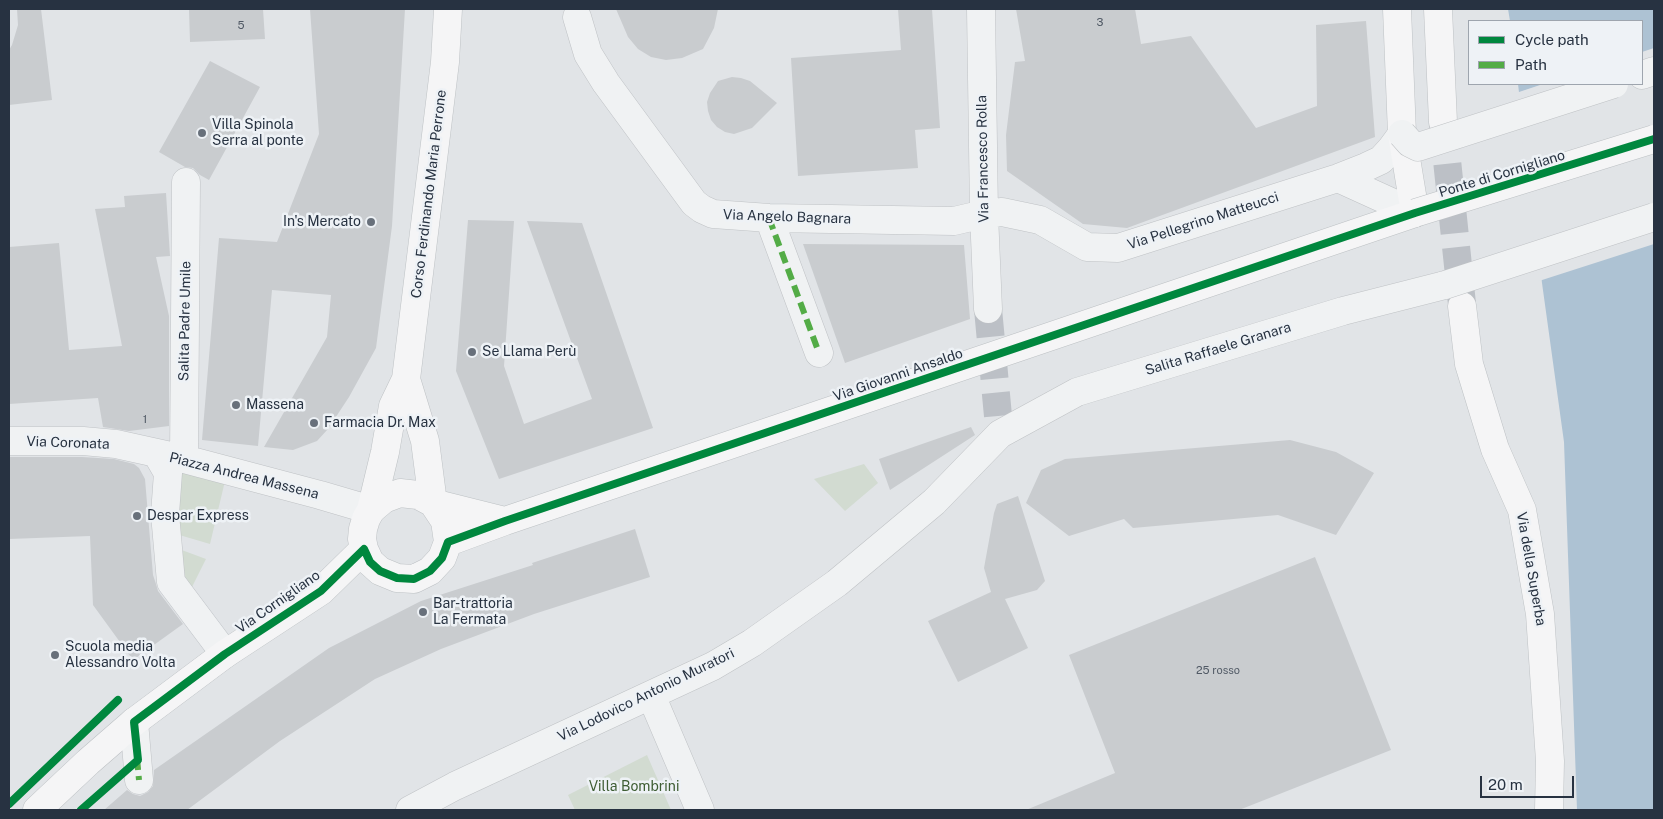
<!DOCTYPE html>
<html>
<head>
<meta charset="utf-8">
<style>
	body { margin:0 }
	#map { position:relative; width:1663px; height:819px; overflow:hidden; background:#e1e4e7; font-family:"Public Sans",sans-serif }
	canvas { display:block }
	.frame { position:absolute; inset:0; border:10px solid #273241; pointer-events:none }
	.legend { position:absolute; left:1468px; top:20px; width:175px; height:65px; box-sizing:border-box; background:#eef2f6; border:1px solid #9ea5ae; margin:0; padding:6px 9px; list-style:none; font-size:15px; color:#273241 }
	.legend li { display:flex; align-items:center; gap:10px; height:25px }
	.legend b { width:25px; border:1px solid #9ea5ae }
	.scale { position:absolute; left:1480px; top:776px; width:94px; height:22px; box-sizing:border-box; border:2px solid #273241; border-top:0; padding-left:6px; font-size:15px; line-height:18px; white-space:nowrap; color:#273241; -webkit-text-stroke:4px #eef2f6; paint-order:stroke }
</style>
</head>
<body>
<div id="map">
<canvas width="1663" height="819"></canvas>
<div class="frame"></div>
<ul class="legend">
<li><b style="height:6px;background:#00873e"></b>Cycle path</li>
<li><b style="height:6px;background:#53ac46"></b>Path</li>
</ul>
<div class="scale">20 m</div>
</div>
<script>
const ctx = document.querySelector('canvas').getContext('2d');
ctx.lineJoin = 'round';
function fillPath(path, color) { ctx.fillStyle = color; ctx.fill(path, 'evenodd'); }
const shape = rows => new Path2D(rows.map(r => 'M' + r).join(''));
function stroke(path, color, width, dash) { ctx.strokeStyle = color; ctx.lineWidth = width; ctx.lineCap = dash ? 'butt' : 'round'; ctx.setLineDash(dash || []); ctx.stroke(path); }
function drawText(font, color, halo, rows, align = 'center') {
  ctx.font = font + ' "Public Sans",sans-serif'; ctx.lineWidth = 5; ctx.setLineDash([]); ctx.textBaseline = 'middle'; ctx.strokeStyle = halo; ctx.fillStyle = color; for (const [text, x, y, turn = 0] of rows) {
    ctx.save(); ctx.translate(x, y); ctx.rotate((+turn || 0) * Math.PI / 180); ctx.textAlign = isNaN(turn) ? turn : align; if (halo) ctx.strokeText(text, 0, 0); ctx.fillText(text, 0, 0); ctx.restore();
  }
}
fillPath(shape([
	[864,464,878,483,845,511,814,479],
	[179,468,225,481,210,544,176,534],
	[179,549,206,559,190,591,180,578],
	[647,755,671,810,575,810,568,795]
]), '#d2dbd1');
fillPath(shape([
	[1508,9,1654,9,1654,810,1577,810,1564,442,1542,283,1518,84,1642,84,1642,21,1510,21]
]), '#adc2d3');
fillPath(shape([
	[1654,48,1654,244,1539,281,1516,93,1543,84,1642,84,1642,52]
]), '#e1e4e7');
fillPath(shape([
	[17,9,41,9,52,100,9,105,9,50,12,45,18,25],
	[189,9,263,9,265,39,190,42],
	[310,9,405,9,392,226,376,348,349,397,328,429,317,441,293,450,264,447,327,337,331,295,272,290,258,446,202,440,219,238,277,242,319,134],
	[616,9,718,9,714,28,703,49,682,58,666,60,651,57,638,49,628,37],
	[898,9,932,9,940,128,915,130,918,168,798,176,791,58,901,50],
	[1016,9,1135,9,1141,44,1191,36,1256,128,1317,106,1316,25,1366,21,1375,137,1127,228,1083,224,1007,171,1006,135,1015,62,1025,61],
	[210,61,260,87,209,180,200,175,193,168,185,167,159,152],
	[732,77,741,78,750,81,777,103,752,128,734,134,725,132,717,127,711,120,708,111,707,102,710,93,718,81],
	[166,193,170,256,156,257,169,316,169,426,129,431,103,427,98,398,9,404,9,247,59,243,69,350,122,346,95,209,125,207,124,196],
	[468,220,514,221,504,366,524,424,592,399,527,221,582,223,653,428,499,479,456,371],
	[803,244,964,245,970,319,845,363],
	[971,427,975,435,890,490,879,459],
	[1290,440,1336,452,1374,473,1336,535,1278,515,1133,528,1124,519,1069,536,1026,503,1041,470,1065,459],
	[9,457,82,457,114,459,134,464,139,468,145,479,153,575,156,584,158,591,183,624,133,660,93,605,90,536,9,539],
	[1018,496,1045,581,1037,590,1005,599,1028,648,958,682,928,621,991,592,984,568,994,513,997,504],
	[635,529,650,577,534,614,441,649,375,679,280,741,187,810,104,810,127,790,133,794,140,796,148,792,153,786,154,770,329,648,421,601,533,565,532,563],
	[1315,557,1391,750,1239,810,1026,810,1115,773,1069,655]
]), '#c9cccf');
stroke(shape([
	[988,309,998,416]
]), '#bcc0c6', 28, [28, 14]);
stroke(shape([
	[1443,122,1462,304]
]), '#bcc0c6', 28, [28, 14]);
const minor = shape([
	[981,9,984,214,988,309],
	[577,17,588,54,606,83,694,203,702,209,713,214,769,218,954,221,984,214,1002,212,1040,220,1087,247,1118,248,1338,178,1366,167,1381,160,1391,149,1402,134],
	[1642,75,1654,71],
	[1338,178,1415,213],
	[769,218,819,353],
	[9,441,83,441,116,444,184,459,320,495,371,510],
	[157,454,168,473,165,514,171,582,225,654],
	[184,459,186,182],
	[651,695,700,810],
	[134,722,139,780],
	[410,810,455,786,713,666,752,643,837,583,934,502,1000,434,1077,392,1343,311,1445,285]
]);
const major = shape([
	[1438,9,1443,122],
	[1462,306,1469,364,1495,449,1522,510,1540,614,1550,761,1549,810],
	[406,379,425,441,433,503],
	[433,503,505,521],
	[371,510,384,499,400,493,418,495,433,503,445,521,448,542,442,558,430,571,414,579,397,578,380,571,370,562,364,549,362,539,363,529,366,519,371,510,385,452,393,406,406,379,445,62,448,9],
	[448,542,505,521,1415,213,1402,134,1397,9],
	[37,810,88,762,134,722,225,654,321,591,364,549]
]);
stroke(minor, '#bfc2c5', 29);
stroke(major, '#bdc1c4', 29);
stroke(minor, '#f0f2f3', 28);
stroke(major, '#f5f5f6', 28);
const minorBridge = shape([
	[1402,134,1410,143,1418,147,1614,84],
	[1445,285,1654,217]
]);
const majorBridge = shape([
	[1415,213,1654,139]
]);
stroke(minorBridge, '#bfc2c5', 29, []);
stroke(majorBridge, '#bdc1c4', 29, []);
stroke(minorBridge, '#f0f2f3', 28);
stroke(majorBridge, '#f5f5f6', 28);
stroke(shape([
	[769,218,819,353],
	[137,758,139,780]
]), '#53ac46', 6, [12, 6]);
stroke(shape([
	[9,804,118,700],
	[81,810,138,760,134,722,225,654,321,591,364,549,370,562,380,571,397,578,414,579,430,571,442,558,448,542,505,521,1415,213,1654,139]
]), '#00873e', 8);
for (const [x, y, r, color] of [
	[202,133,5,"#68707b"],
	[371,222,5,"#68707b"],
	[472,352,5,"#68707b"],
	[236,405,5,"#68707b"],
	[314,423,5,"#68707b"],
	[137,516,5,"#68707b"],
	[423,612,5,"#68707b"],
	[55,655,5,"#68707b"]
]) { const dot = new Path2D(); dot.arc(x, y, r, 0, 2 * Math.PI); ctx.fillStyle = color; ctx.fill(dot); stroke(dot, '#eef2f6', 2); }
drawText('11px', '#505965', null, [
	["3",1100,23],
	["5",241,26],
	["1",145,420],
	["25 rosso",1218,671]
]);
drawText('14px', '#273241', '#eef2f6', [
	["Villa Spinola",212,125],
	["Serra al ponte",212,141],
	["In's Mercato",361,222,"right"],
	["Se Llama Perù",482,352],
	["Massena",246,405],
	["Farmacia Dr. Max",324,423],
	["Despar Express",147,516],
	["Bar-trattoria",433,604],
	["La Fermata",433,620],
	["Scuola media",65,647],
	["Alessandro Volta",65,663]
], 'left');
drawText('14px', '#273241', '#eef2f6', [
	["Via Francesco Rolla",983,159,-91],
	["Ponte di Cornigliano",1502,174,-17],
	["Corso Ferdinando Maria Perrone",429,194,-83],
	["Via Angelo Bagnara",787,217,2],
	["Via Pellegrino Matteucci",1203,221,-18],
	["Salita Padre Umile",185,321,-89],
	["Salita Raffaele Granara",1218,349,-17],
	["Via Giovanni Ansaldo",898,375,-19],
	["Via Coronata",68,443,2],
	["Piazza Andrea Massena",244,476,14],
	["Via della Superba",1531,569,80],
	["Via Cornigliano",278,602,-35],
	["Via Lodovico Antonio Muratori",646,695,-26]
]);
drawText('14px', '#3e5d33', '#eef2f6', [
	["Villa Bombrini",634,787]
]);
</script>
</body>
</html>
